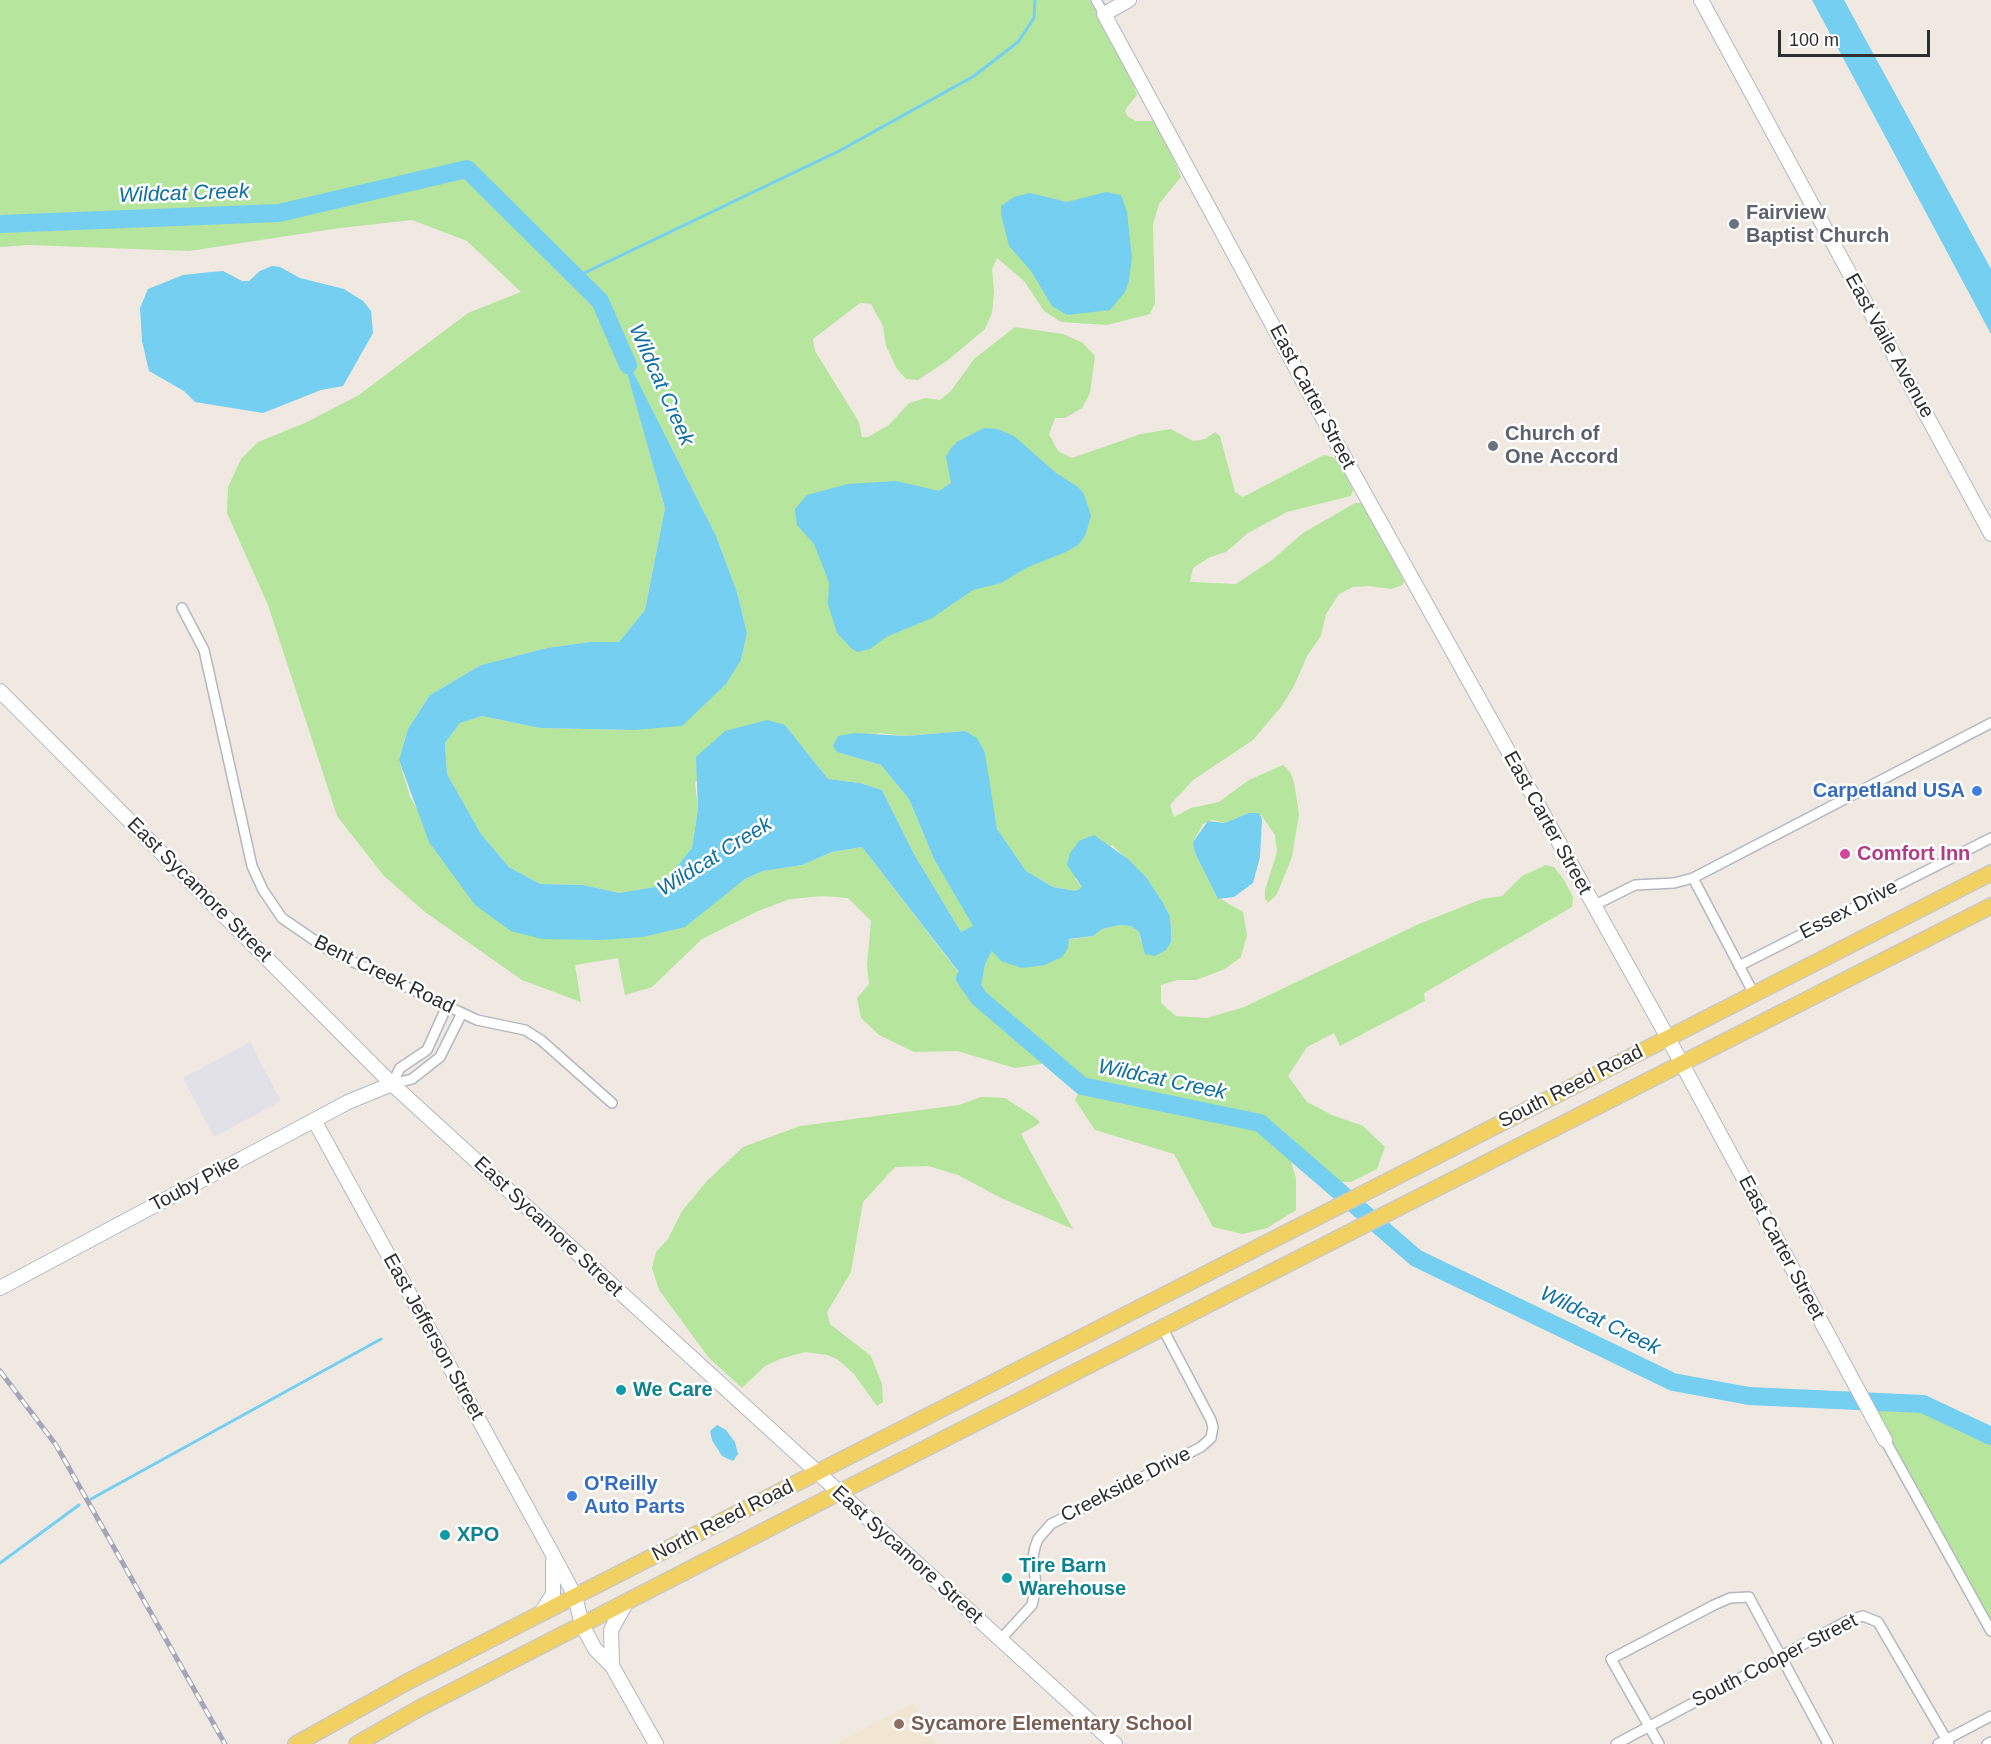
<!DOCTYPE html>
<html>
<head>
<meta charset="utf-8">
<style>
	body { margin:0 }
	#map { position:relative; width:1991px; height:1744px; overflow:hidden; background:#efe9e1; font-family:Arial,sans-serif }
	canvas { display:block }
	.scale { position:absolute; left:1778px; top:30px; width:152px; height:27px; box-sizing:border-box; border:3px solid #2e2e2e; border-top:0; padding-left:8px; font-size:18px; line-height:21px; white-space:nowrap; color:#2e2e2e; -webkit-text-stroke:4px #fff; paint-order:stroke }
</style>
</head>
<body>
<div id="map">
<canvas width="1991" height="1744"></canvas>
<div class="scale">100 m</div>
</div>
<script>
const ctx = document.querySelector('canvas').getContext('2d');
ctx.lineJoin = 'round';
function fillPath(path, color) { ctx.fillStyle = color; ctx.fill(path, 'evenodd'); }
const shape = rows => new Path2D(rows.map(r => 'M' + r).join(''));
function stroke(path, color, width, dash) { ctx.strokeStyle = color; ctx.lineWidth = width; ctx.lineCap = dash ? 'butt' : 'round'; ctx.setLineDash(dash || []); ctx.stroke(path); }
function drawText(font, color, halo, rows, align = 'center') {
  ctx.font = font + ' Arial,sans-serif'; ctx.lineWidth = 5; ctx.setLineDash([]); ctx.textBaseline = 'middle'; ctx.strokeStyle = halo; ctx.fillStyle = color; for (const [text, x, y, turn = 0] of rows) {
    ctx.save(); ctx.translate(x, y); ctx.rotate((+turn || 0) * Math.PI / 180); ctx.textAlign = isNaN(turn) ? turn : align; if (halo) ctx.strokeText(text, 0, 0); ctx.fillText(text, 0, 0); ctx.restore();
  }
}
fillPath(shape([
	[250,1042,281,1101,214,1137,183,1078]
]), '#e3e1e8');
fillPath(shape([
	[913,1703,935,1744,837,1744]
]), '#f0e6d1');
fillPath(shape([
	[0,0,1089,0,1132,80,1137,95,1125,110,1127,116,1136,121,1154,121,1166,141,1181,177,1159,204,1153,224,1155,303,1150,314,1107,325,1061,322,1044,311,1024,281,997,258,992,269,994,292,992,313,985,329,948,360,918,380,906,379,897,369,886,346,883,326,871,304,860,303,813,339,815,351,859,422,862,437,868,437,889,425,909,403,926,398,940,400,951,391,974,359,1015,327,1063,334,1083,343,1095,356,1090,393,1082,408,1065,418,1055,418,1049,434,1058,451,1072,458,1141,434,1171,429,1193,441,1205,439,1215,432,1220,436,1235,492,1243,497,1324,455,1335,458,1343,470,1353,490,1351,496,1287,512,1248,533,1226,552,1210,557,1193,568,1190,582,1236,584,1272,560,1303,533,1355,503,1362,503,1404,581,1403,585,1391,589,1369,586,1353,587,1339,594,1326,614,1321,636,1307,656,1294,686,1281,707,1253,740,1193,780,1170,805,1174,817,1191,808,1219,802,1249,780,1283,765,1290,772,1294,782,1299,814,1292,857,1277,894,1268,903,1265,899,1265,890,1277,852,1275,835,1261,815,1254,813,1225,823,1212,820,1203,824,1193,842,1195,853,1217,897,1243,912,1247,935,1241,957,1225,969,1196,980,1177,980,1161,985,1161,1003,1176,1016,1207,1018,1244,1007,1419,924,1482,899,1502,896,1522,876,1546,865,1554,867,1564,880,1573,897,1572,907,1424,993,1425,1001,1340,1046,1334,1033,1307,1047,1288,1076,1307,1102,1332,1115,1363,1126,1385,1147,1377,1169,1351,1182,1328,1182,1286,1145,1296,1178,1296,1210,1267,1228,1243,1234,1213,1227,1174,1154,1095,1130,1075,1100,1082,1086,1054,1062,1015,1068,957,1051,914,1052,879,1035,861,1018,857,998,869,984,867,965,871,921,848,898,823,896,790,899,758,911,702,939,652,987,625,995,618,958,575,965,581,1002,522,980,425,912,384,876,337,816,268,605,227,513,228,487,241,459,258,442,305,423,359,395,468,313,521,292,467,241,412,220,340,228,189,251,29,245,0,247],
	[621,349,716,536,737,592,747,633,741,660,634,730,540,728,482,716,460,723,445,743,447,774,481,834,509,867,540,884,583,885,619,893,661,886,692,848,698,809,695,782,785,725,828,779,860,783,882,790,914,854,961,932,974,926,934,859,909,799,881,765,837,752,879,733,906,736,965,731,988,778,997,829,1026,871,1053,887,1076,891,1082,887,1075,879,1112,845,1146,877,1162,901,1170,916,1171,942,1141,942,1139,932,1131,926,1119,925,1102,929,1093,936,992,951,985,964,978,998,862,847,832,852,802,865,763,871,745,879,716,901,475,905,410,797,399,760,408,729,430,695,481,665,547,648,590,642,619,642,645,610,665,508],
	[981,1097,1005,1098,1036,1118,1040,1123,1021,1134,1073,1229,1001,1198,958,1175,928,1166,895,1167,863,1202,851,1272,827,1312,830,1324,871,1356,882,1384,883,1402,877,1406,854,1374,837,1359,827,1355,805,1352,780,1359,765,1366,742,1388,709,1358,659,1290,652,1268,656,1252,668,1239,682,1211,707,1181,743,1147,800,1126,959,1105],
	[1864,1401,1923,1404,1991,1436,1991,1631]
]), '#b6e59e');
fillPath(shape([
	[1812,0,1844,0,1991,269,1991,334],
	[1106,192,1121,195,1127,212,1132,258,1129,281,1125,292,1110,310,1067,315,1052,306,1031,271,1009,246,1001,214,1001,206,1014,197,1030,193,1067,202],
	[272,266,280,267,300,278,344,289,363,301,371,311,373,333,343,386,321,390,263,413,195,402,184,391,149,371,142,341,140,308,148,289,183,275,211,272,223,271,242,281,249,281,260,271],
	[619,344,716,536,737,592,747,633,741,660,726,684,682,726,634,730,540,728,482,716,460,723,445,743,447,774,481,834,509,867,540,884,583,885,619,893,661,886,692,848,698,809,696,757,725,731,767,720,785,725,828,779,860,783,882,790,914,854,961,932,973,926,934,859,909,799,881,765,837,752,833,746,838,736,855,733,906,736,965,731,977,738,985,753,997,829,1026,871,1053,887,1076,891,1082,887,1067,865,1070,853,1079,841,1094,835,1128,859,1146,877,1162,901,1170,916,1171,931,1171,942,1166,950,1155,956,1145,954,1139,932,1131,926,1119,925,1102,929,1093,936,1069,939,1068,948,1062,957,1045,965,1022,968,1001,961,992,951,985,964,979,998,862,847,832,852,802,865,763,871,745,879,685,927,643,937,601,940,542,939,511,931,475,905,429,842,399,760,408,729,430,695,481,665,547,648,590,642,619,642,645,610,665,508],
	[984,428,998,429,1014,436,1056,473,1078,487,1084,494,1091,516,1085,536,1078,545,1066,552,1028,567,1001,583,973,590,932,618,886,637,870,649,858,652,852,649,837,633,828,604,829,583,825,572,814,544,797,525,795,509,807,495,848,484,896,481,939,491,951,483,946,457,951,448,957,442],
	[1249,813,1259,813,1262,819,1260,857,1253,883,1234,897,1218,899,1195,853,1193,842,1208,821,1225,823],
	[717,1425,726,1430,735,1442,738,1454,733,1461,722,1456,712,1440,710,1431]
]), '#75cff0');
stroke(shape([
	[576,277,839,151,974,76,1018,42,1034,18,1035,0],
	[91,1499,381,1339],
	[0,1563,79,1505]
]), '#75cff0', 3);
stroke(shape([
	[0,224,279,213,467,169,600,301,628,365],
	[965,978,979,998,1082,1086,1260,1123,1416,1258,1673,1382,1749,1396,1923,1404,1991,1436]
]), '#75cff0', 18);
const street = shape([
	[1096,0,1104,14],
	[182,608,204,650,252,866,263,890,282,918,330,951,477,1020,525,1030,541,1040,612,1103],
	[1693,878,1754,994],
	[1593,906,1635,885,1674,883,1693,878,1991,723],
	[1739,966,1991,838],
	[392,1084,412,1079,440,1057,462,1013],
	[392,1084,400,1068,427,1050,447,1006],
	[1885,1440,1991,1631],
	[1000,1640,1032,1605,1036,1587,1033,1557,1035,1547,1038,1539,1051,1524,1201,1447,1211,1438,1213,1427,1211,1420,1163,1329],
	[1616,1744,1847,1621,1863,1616,1878,1622,1949,1744],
	[1659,1744,1611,1659,1714,1605,1730,1598,1749,1597,1828,1744],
	[1938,1744,1991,1716],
	[1987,1744,1991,1742]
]);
const secondary = shape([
	[1129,0,1104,14,1337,444,1668,1038,1885,1440],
	[1701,0,1991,534],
	[0,691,392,1084,1115,1744],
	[314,1120,552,1553,575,1596,582,1625,595,1649,612,1666,656,1744],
	[0,1288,348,1102,392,1084],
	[541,1613,553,1594,553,1561],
	[612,1666,611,1630,626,1603]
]);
const primary = shape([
	[296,1744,409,1681,1991,873],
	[357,1744,418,1709,838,1493,1991,906]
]);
stroke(street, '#b4b7c1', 12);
stroke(secondary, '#b4b7c1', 16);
stroke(primary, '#c9c9c9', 18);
stroke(street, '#fff', 9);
stroke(secondary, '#fff', 14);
stroke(primary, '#f2d163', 15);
const rail = shape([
	[0,1371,56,1445,225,1744]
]);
stroke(rail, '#a3a6b8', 5);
stroke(rail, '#fff', 3, [9]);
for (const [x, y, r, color] of [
	[1734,224,6,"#6b7280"],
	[1493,446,6,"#6b7280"],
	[1977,791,6,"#3f7fe0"],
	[1845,854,6,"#d1479c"],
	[621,1390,6,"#0f9aa8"],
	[572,1496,6,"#3f7fe0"],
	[445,1535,6,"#0f9aa8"],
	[1007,1578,6,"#0f9aa8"],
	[899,1724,6,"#8d6e63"]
]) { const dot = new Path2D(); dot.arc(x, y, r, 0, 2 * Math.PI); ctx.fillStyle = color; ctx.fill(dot); stroke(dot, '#fff', 2); }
drawText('bold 20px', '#5b616d', '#fff', [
	["Fairview",1746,213],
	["Baptist Church",1746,236],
	["Church of",1505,434],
	["One Accord",1505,457]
], 'left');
drawText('20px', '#2e2e2e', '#fff', [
	["East Vaile Avenue",1889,346,61],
	["East Carter Street",1312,397,62],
	["East Carter Street",1547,823,61],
	["East Sycamore Street",199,890,45],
	["Essex Drive",1849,910,-27],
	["Bent Creek Road",384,975,26],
	["South Reed Road",1571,1087,-27],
	["Touby Pike",195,1184,-28],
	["East Sycamore Street",548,1227,43],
	["East Carter Street",1781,1248,62],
	["East Jefferson Street",433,1337,61],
	["Creekside Drive",1126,1485,-27],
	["North Reed Road",723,1521,-27],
	["East Sycamore Street",907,1555,42],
	["South Cooper Street",1775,1661,-27]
]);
drawText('bold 20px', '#366cbe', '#fff', [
	["Carpetland USA",1965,791],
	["O'Reilly",584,1484,"left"],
	["Auto Parts",584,1507,"left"]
], 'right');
drawText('bold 20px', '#b23c85', '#fff', [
	["Comfort Inn",1857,854]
], 'left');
drawText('bold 20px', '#0d838f', '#fff', [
	["We Care",633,1390],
	["XPO",457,1535],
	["Tire Barn",1019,1566],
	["Warehouse",1019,1589]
], 'left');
drawText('bold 20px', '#785e54', '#fff', [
	["Sycamore Elementary School",911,1724]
], 'left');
drawText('italic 21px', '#0d6fa3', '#fff', [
	["Wildcat Creek",184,194,-2],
	["Wildcat Creek",661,385,66],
	["Wildcat Creek",715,857,-32],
	["Wildcat Creek",1162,1080,12],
	["Wildcat Creek",1600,1321,26]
]);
</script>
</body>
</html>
